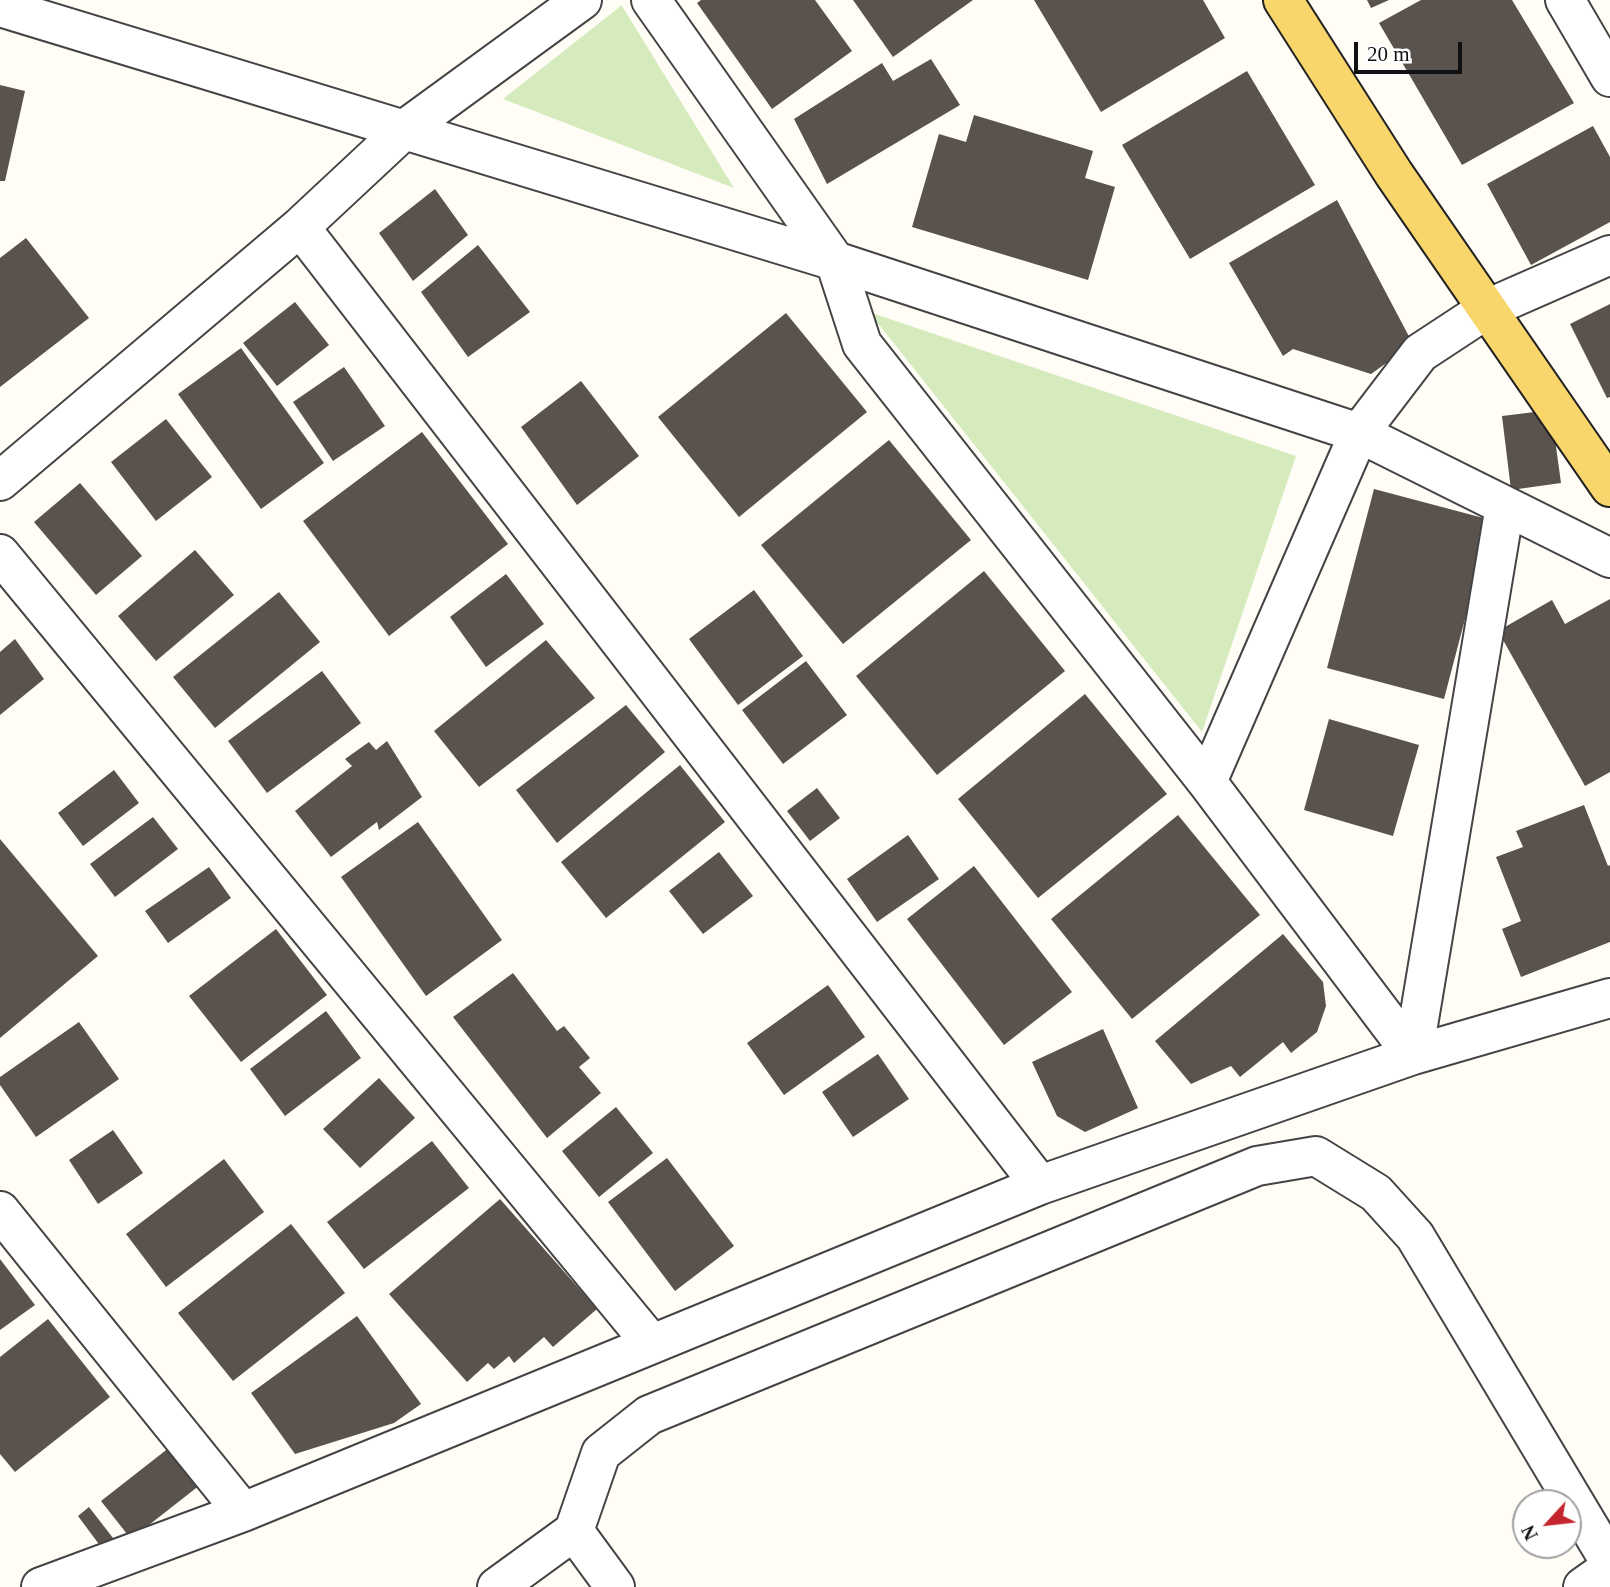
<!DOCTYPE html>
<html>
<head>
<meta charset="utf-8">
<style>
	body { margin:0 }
	#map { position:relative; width:1610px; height:1587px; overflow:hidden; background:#fffdf5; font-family:Georgia,serif }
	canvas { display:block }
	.north { position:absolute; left:1512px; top:1489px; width:70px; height:70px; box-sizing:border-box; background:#fff; border:2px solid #a0a0a0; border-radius:50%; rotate:243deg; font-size:19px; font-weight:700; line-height:28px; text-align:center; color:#111 }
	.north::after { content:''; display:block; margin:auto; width:24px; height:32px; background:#c4262e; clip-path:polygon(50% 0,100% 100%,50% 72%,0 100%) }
	.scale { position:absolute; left:1354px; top:42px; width:108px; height:32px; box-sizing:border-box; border:4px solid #111; border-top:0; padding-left:9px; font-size:21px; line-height:24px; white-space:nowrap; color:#111; -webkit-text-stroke:5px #fff; paint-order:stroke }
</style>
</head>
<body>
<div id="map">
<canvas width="1610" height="1587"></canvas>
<div class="north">N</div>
<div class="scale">20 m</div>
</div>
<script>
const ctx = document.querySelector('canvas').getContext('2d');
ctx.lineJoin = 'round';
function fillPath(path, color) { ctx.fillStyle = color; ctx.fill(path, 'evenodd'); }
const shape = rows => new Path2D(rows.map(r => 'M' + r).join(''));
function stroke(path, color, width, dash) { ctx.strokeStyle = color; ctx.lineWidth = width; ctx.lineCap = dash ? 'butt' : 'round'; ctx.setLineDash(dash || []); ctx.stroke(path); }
fillPath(shape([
	[622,5,622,6,734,188,503,99],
	[869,312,1296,456,1202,732]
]), '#d5ebbd');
fillPath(shape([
	[701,0,815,0,852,51,772,109,697,3],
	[853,0,973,0,893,57],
	[1034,0,1203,0,1225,38,1101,112],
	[1367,0,1389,0,1371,8],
	[1421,0,1512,0,1574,103,1462,165,1379,23],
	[931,59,960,105,827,184,794,119,882,63,893,81],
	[1247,71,1315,185,1190,259,1122,145],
	[0,85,25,91,5,181,0,181],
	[974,115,1093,151,1085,178,1115,187,1088,280,912,227,939,134,966,142],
	[1593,126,1610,157,1610,222,1531,265,1487,184],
	[435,189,468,235,413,281,379,233],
	[1337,200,1413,344,1371,374,1293,349,1283,356,1229,263],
	[26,238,89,318,0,387,0,258],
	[478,245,530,312,468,357,421,292],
	[295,302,329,345,277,386,243,343],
	[1610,304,1610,397,1607,398,1570,324],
	[786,313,867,412,739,517,658,417],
	[241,348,324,463,261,509,178,394],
	[344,367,385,426,333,461,293,402],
	[581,381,639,456,577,505,521,427],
	[1551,410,1561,483,1511,490,1502,416],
	[166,419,212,477,156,521,111,462],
	[422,432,508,544,389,636,303,521],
	[889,440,971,540,843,644,761,545],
	[80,483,142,556,96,595,34,522],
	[1374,489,1491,520,1444,699,1327,668],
	[195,550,234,595,156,661,118,616],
	[984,571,1065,671,937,775,856,676],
	[506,574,544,624,486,667,450,617],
	[754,590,803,656,738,705,689,639],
	[279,592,320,642,215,728,173,677],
	[1610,599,1610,772,1585,786,1498,631,1552,600,1565,624],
	[15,639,44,679,0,715,0,652],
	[546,640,595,698,479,787,434,731],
	[806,661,847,715,783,764,742,710],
	[322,671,361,723,267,793,228,741],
	[1085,694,1167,794,1038,898,958,799],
	[626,705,665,752,557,843,516,790],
	[1329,719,1419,745,1393,836,1304,810],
	[387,741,422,797,379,830,377,822,331,857,295,811,352,766,345,759,369,742,376,750],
	[680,765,725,822,606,918,561,862],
	[114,770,139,803,83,846,58,813],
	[817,788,840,818,810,841,787,811],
	[1584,805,1608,866,1610,865,1610,942,1521,977,1502,929,1521,921,1496,857,1523,847,1516,831],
	[1178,815,1260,915,1132,1019,1051,919],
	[153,817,178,849,115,897,90,864],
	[418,822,502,940,426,996,341,877],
	[908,835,939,879,877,922,847,879],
	[0,839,98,956,0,1038],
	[719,852,753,896,703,934,669,891],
	[974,866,1072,992,1004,1045,907,919],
	[209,867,231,898,168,943,145,911],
	[276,929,327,995,241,1062,189,996],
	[1283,934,1323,982,1326,1006,1317,1032,1291,1053,1283,1042,1240,1077,1231,1066,1191,1084,1155,1041],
	[513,973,557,1031,564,1026,590,1058,579,1067,601,1093,547,1138,453,1017],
	[828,985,865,1037,784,1095,747,1043],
	[326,1011,361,1058,285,1116,250,1069],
	[79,1022,119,1079,36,1137,0,1085,0,1077],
	[1103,1029,1138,1108,1085,1132,1057,1116,1032,1062],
	[878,1054,909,1099,853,1137,822,1092],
	[379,1078,415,1118,360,1168,323,1129],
	[616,1107,653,1153,599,1197,562,1151],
	[113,1130,143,1173,98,1204,69,1160],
	[432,1141,469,1188,364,1269,327,1222],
	[667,1158,734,1246,675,1291,608,1202],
	[224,1159,264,1212,166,1287,126,1234],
	[500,1199,597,1309,553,1347,544,1337,514,1363,509,1356,494,1369,488,1363,467,1382,389,1294],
	[291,1224,345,1293,233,1381,178,1313],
	[0,1259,35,1305,0,1330],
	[357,1316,421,1404,394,1423,295,1454,251,1393],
	[48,1319,110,1397,15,1472,0,1454,0,1357],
	[170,1447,200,1485,131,1539,101,1501],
	[89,1507,113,1538,101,1547,78,1516]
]), '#5a524d');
const minor = shape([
	[651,0,835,261,1359,433,1610,558],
	[1565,0,1610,77],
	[0,7,835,261,862,344,1207,782,1413,1055,1505,506],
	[300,227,1040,1185],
	[0,481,300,227,405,129,582,0],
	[0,554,651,1343],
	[1207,782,1359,433,1420,353,1487,309,1610,255],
	[0,1211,243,1512,1040,1185,1413,1055,1610,998],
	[41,1587,243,1512],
	[497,1587,574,1531],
	[615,1587,574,1531,601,1453,649,1415,1257,1166,1316,1156,1376,1193,1415,1236,1610,1562],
	[1583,1587,1610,1568]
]);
const major = shape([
	[1283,0,1394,174,1610,487]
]);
stroke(minor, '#444', 42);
stroke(major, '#222', 42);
stroke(minor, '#fff', 38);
stroke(major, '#f9d66b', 38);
</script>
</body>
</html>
